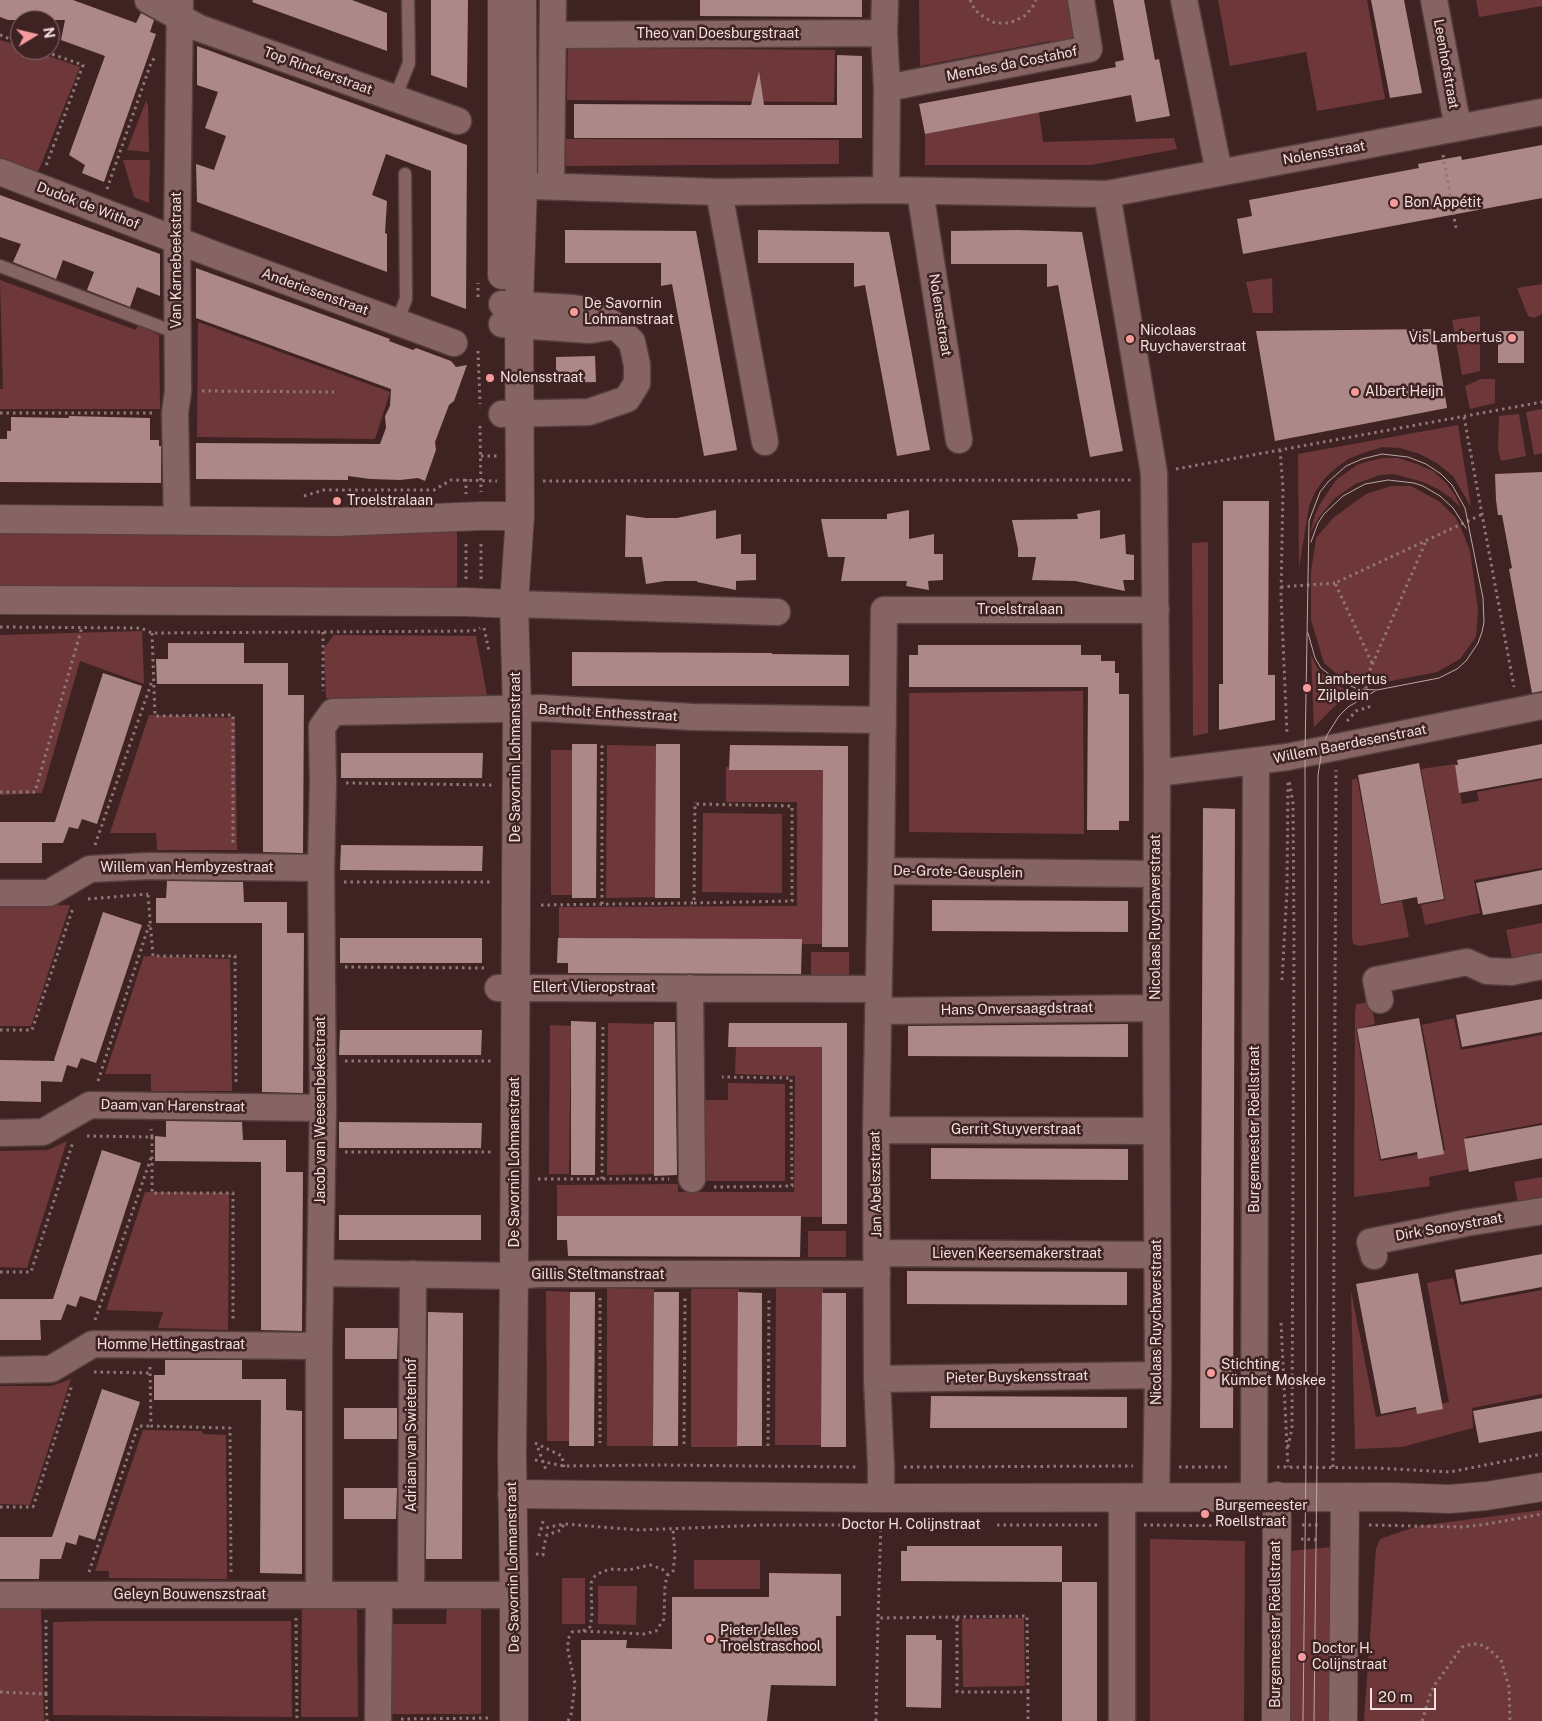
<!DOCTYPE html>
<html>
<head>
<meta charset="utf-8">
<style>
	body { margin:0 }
	#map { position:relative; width:1542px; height:1721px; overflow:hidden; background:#3f2323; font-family:"Public Sans",sans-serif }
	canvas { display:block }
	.north { position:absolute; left:10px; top:10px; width:50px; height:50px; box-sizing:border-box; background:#3f2323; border:1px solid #876e6e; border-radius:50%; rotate:81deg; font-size:14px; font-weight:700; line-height:20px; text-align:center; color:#f3dfdf }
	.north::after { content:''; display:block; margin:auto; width:18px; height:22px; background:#f59b9c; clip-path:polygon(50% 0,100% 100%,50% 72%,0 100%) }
	.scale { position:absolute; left:1370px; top:1688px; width:66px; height:22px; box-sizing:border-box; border:2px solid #f3dfdf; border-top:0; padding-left:6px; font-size:15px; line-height:18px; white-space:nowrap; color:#f3dfdf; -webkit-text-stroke:4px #3f2323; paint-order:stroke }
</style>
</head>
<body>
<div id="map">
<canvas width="1542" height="1721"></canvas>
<div class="north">N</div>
<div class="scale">20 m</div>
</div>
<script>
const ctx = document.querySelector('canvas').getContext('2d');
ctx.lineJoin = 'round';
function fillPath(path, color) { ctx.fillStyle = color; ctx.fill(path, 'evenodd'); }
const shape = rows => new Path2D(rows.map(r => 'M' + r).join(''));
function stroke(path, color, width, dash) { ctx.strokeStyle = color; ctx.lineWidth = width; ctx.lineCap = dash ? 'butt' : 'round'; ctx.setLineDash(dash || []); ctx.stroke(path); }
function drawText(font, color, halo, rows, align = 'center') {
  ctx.font = font + ' "Public Sans",sans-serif'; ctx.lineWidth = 5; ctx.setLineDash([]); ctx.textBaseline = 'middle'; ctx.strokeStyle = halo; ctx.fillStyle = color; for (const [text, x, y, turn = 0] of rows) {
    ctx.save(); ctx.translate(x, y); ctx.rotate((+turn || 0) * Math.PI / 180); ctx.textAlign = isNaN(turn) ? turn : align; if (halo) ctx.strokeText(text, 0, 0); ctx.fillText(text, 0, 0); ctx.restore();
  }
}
fillPath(shape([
	[919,0,1070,0,1077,39,1052,50,1050,41,920,66],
	[1218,0,1367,0,1385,99,1317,111,1306,52,1230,66],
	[1476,0,1542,0,1542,6,1479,17],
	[0,40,20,46,20,50,31,50,80,67,38,172,0,159],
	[568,48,835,50,834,102,567,100],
	[146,101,148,105,149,152,127,150],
	[1039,112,1043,142,1174,138,1177,149,1091,165,925,165,925,134],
	[566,139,839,140,839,164,566,166],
	[123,160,150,160,149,203,134,197],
	[1272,278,1273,313,1253,313,1246,282],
	[0,280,136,330,138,325,159,335,160,409,0,409,0,389,3,389],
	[1542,284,1542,314,1534,318,1528,316,1517,288],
	[1480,316,1480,371,1462,375,1452,320],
	[198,322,390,392,375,439,197,437],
	[1481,379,1495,379,1495,403,1470,409,1465,386],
	[1542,409,1542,453,1534,455,1526,412],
	[1519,414,1526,456,1501,461,1498,449,1499,416],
	[1458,425,1471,507,1453,476,1438,464,1420,454,1400,448,1383,447,1366,452,1350,458,1337,467,1325,478,1315,492,1309,506,1299,568,1298,454],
	[1383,458,1398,458,1417,464,1433,471,1446,483,1455,495,1461,508,1451,498,1438,489,1423,482,1394,474,1380,475,1355,484,1334,499,1319,517,1310,533,1315,515,1320,504,1336,480,1357,465,1369,461],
	[1391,486,1411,486,1440,502,1455,517,1461,528,1470,551,1478,610,1476,637,1460,659,1437,672,1391,681,1356,686,1344,680,1324,663,1311,620,1311,572,1316,538,1333,518,1366,494],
	[0,527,457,529,457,595,0,594],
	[1208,542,1208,733,1193,736,1192,543],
	[142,631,144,684,80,661,42,793,0,795,0,635],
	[334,635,476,636,488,700,326,698,324,648],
	[1311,655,1318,669,1330,681,1344,689,1358,692,1339,702,1314,727],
	[1083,691,1084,834,909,832,909,693],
	[149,715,235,718,237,850,157,850,156,833,110,833],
	[607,745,660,746,660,897,606,898],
	[551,750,573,750,574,895,551,895],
	[1455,764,1462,804,1479,801,1477,792,1542,780,1542,868,1474,880,1480,913,1425,925,1421,905,1445,900,1421,769],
	[726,767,830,768,827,944,559,943,559,907,797,906,797,802,726,802],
	[1357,778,1381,905,1402,901,1409,937,1360,946,1353,944,1352,936,1352,780],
	[703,813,782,814,782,893,702,892],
	[70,905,31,1026,0,1026,0,906],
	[1542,923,1542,952,1512,958,1506,930],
	[811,952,849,952,849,978,811,978],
	[144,956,230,959,232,1091,151,1091,151,1074,105,1074],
	[1371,1002,1375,1024,1356,1029,1380,1161,1445,1150,1422,1025,1454,1018,1461,1050,1542,1035,1542,1123,1466,1137,1469,1169,1429,1177,1430,1186,1354,1197,1355,1014,1356,1004],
	[608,1023,658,1024,657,1174,607,1175],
	[550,1025,571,1026,569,1174,549,1174],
	[736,1047,823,1047,822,1217,557,1216,557,1185,678,1184,678,1192,794,1192,795,1076,735,1074],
	[728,1083,785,1084,785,1181,701,1181,701,1100,728,1100],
	[67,1141,27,1268,0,1267,0,1151,48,1150],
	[1542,1177,1542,1205,1519,1209,1514,1182],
	[145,1192,229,1193,228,1330,158,1328,163,1312,106,1310],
	[808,1231,846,1231,846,1257,808,1257],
	[1453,1278,1460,1305,1542,1290,1542,1394,1472,1408,1473,1428,1402,1447,1355,1449,1351,1291,1376,1417,1449,1402,1427,1283],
	[607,1288,654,1289,654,1446,607,1446],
	[776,1288,823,1288,822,1445,775,1445],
	[691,1289,739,1289,738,1447,691,1447],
	[546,1291,573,1292,572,1441,547,1441],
	[71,1379,30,1505,0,1504,0,1386,51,1386],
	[143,1430,202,1431,203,1434,226,1435,227,1579,109,1578,109,1571,95,1571],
	[1542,1510,1542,1721,1364,1721,1376,1549,1380,1539,1418,1526],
	[1150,1539,1245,1541,1244,1721,1150,1721],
	[1342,1546,1341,1721,1287,1721,1289,1551],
	[694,1560,760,1560,760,1589,694,1589],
	[562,1578,585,1578,585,1624,562,1624],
	[598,1586,637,1586,636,1625,598,1624],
	[447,1604,481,1605,481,1714,386,1714,386,1624,446,1624],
	[302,1606,357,1606,358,1717,301,1717],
	[0,1608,41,1608,44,1721,0,1721],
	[1024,1618,1025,1686,963,1687,962,1619],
	[98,1621,291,1621,292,1717,53,1715,53,1622]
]), '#6e383a');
fillPath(shape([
	[0,0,73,0,136,23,141,13,154,20,150,32,156,34,104,182,82,173,85,165,69,155,105,56,61,40,65,20,8,20,0,17],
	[253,0,352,0,387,13,387,51,252,2],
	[431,0,468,0,467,88,431,75],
	[700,0,862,0,862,17,700,16],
	[1113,0,1144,0,1155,60,1159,59,1170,116,1136,122,1131,95,925,134,919,104,1116,67,1115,62,1124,60],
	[1371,0,1404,0,1422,93,1390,98],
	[197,46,467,145,466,309,431,296,431,171,386,154,372,195,387,201,385,233,387,234,387,272,197,202,196,164,214,170,226,136,205,128,218,92,197,85],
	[837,55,862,56,862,138,574,138,574,104,751,105,759,71,764,105,837,105],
	[1542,145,1542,198,1243,254,1237,219,1252,216,1249,200,1419,168,1418,164,1461,156,1462,160],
	[0,195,160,254,160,296,137,287,130,307,87,290,94,272,63,260,56,279,13,262,21,244,0,237],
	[565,230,696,231,737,450,704,456,672,284,661,286,661,263,565,263],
	[758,230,889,232,930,450,897,456,865,285,854,287,854,263,758,263],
	[1017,230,1082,232,1123,451,1090,457,1058,285,1047,287,1047,264,951,264,951,231],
	[196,268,390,339,389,341,413,350,416,348,451,361,456,367,467,365,454,401,449,405,435,442,436,450,425,481,418,478,400,480,370,479,348,476,348,480,196,479,196,443,380,444,386,428,385,416,390,406,391,389,196,318],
	[1434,329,1447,408,1275,441,1256,331],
	[1498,331,1524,331,1524,363,1498,363],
	[595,356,596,382,556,383,556,357],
	[69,416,150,418,150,440,159,440,159,446,161,446,161,483,0,482,0,439,7,439,7,431,11,431,11,417,69,418],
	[1542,472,1542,691,1532,693,1509,569,1512,568,1502,515,1498,515,1496,500,1495,474],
	[1223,501,1269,501,1268,675,1275,675,1275,720,1219,730,1219,684,1223,684],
	[716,510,716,539,741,534,741,554,756,554,756,580,736,581,736,590,697,582,697,581,665,581,646,584,642,557,625,557,626,515,646,518,677,518],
	[909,510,909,539,934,534,934,554,943,554,943,580,928,581,929,590,906,586,907,581,841,581,845,557,828,557,821,519,887,519,887,514],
	[1100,510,1100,539,1125,534,1126,554,1134,555,1134,580,1123,580,1125,591,1075,581,1032,580,1036,557,1018,557,1018,549,1012,520,1078,519,1077,514],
	[168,643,244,643,244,663,288,663,288,695,304,695,303,853,263,852,263,684,157,684,156,659,168,659],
	[918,645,1081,645,1081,655,1101,655,1101,661,1115,661,1115,673,1119,673,1119,694,1129,694,1129,821,1119,821,1119,830,1087,830,1088,687,909,687,909,655,918,655],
	[572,652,772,653,772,654,849,655,849,686,572,686],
	[103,673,142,686,97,824,82,819,78,829,69,827,63,843,42,843,42,863,0,863,0,822,55,822],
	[572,744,597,744,596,898,572,898],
	[656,744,680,744,680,898,655,898],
	[1542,744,1542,778,1459,793,1455,765,1458,765,1457,760],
	[730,745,848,746,848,947,822,947,823,770,729,770],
	[341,753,483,753,482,778,341,778],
	[1419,763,1444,899,1418,904,1417,897,1381,904,1358,775],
	[1203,808,1235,809,1233,1428,1200,1428],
	[341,845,483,846,482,871,340,870],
	[1542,870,1542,904,1483,915,1476,883],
	[167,881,243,882,244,902,287,902,287,933,304,933,303,1093,262,1092,262,923,156,923,156,898,166,898],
	[932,900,1128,901,1128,932,932,931],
	[103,912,142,925,96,1063,81,1058,77,1068,67,1065,62,1082,41,1081,41,1102,0,1101,0,1060,55,1061,54,1060],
	[340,938,482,938,482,963,340,963],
	[558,938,802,939,801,974,568,973,568,963,557,963],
	[1542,999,1542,1032,1462,1047,1456,1015],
	[1419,1018,1444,1154,1418,1159,1417,1152,1381,1159,1357,1029],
	[571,1021,596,1022,595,1175,571,1175],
	[654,1022,675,1022,677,1175,654,1176],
	[729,1023,847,1023,847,1224,822,1224,822,1047,728,1047],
	[1128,1024,1128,1057,908,1056,908,1026],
	[340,1030,482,1030,481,1055,339,1055],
	[166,1121,242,1122,243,1140,286,1140,286,1172,303,1172,302,1331,261,1330,261,1162,155,1161,155,1136,166,1137],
	[339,1122,482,1123,481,1148,339,1148],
	[1542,1125,1542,1158,1469,1172,1464,1139],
	[931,1148,1128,1149,1128,1180,931,1179],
	[102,1150,141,1163,96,1301,80,1296,76,1307,67,1304,61,1320,40,1320,41,1340,0,1340,0,1299,53,1299],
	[339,1215,481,1215,481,1240,339,1240],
	[557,1216,801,1216,800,1257,568,1256,567,1240,557,1240],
	[1542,1254,1542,1287,1461,1302,1455,1270],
	[907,1271,1127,1272,1127,1305,907,1304],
	[1418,1273,1443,1409,1417,1414,1416,1407,1381,1414,1356,1284],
	[570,1292,595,1292,594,1446,569,1446],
	[654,1292,679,1292,678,1446,653,1446],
	[738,1292,762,1293,762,1446,737,1446],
	[822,1293,846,1293,846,1447,821,1447],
	[428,1312,463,1313,462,1559,426,1559],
	[345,1328,398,1328,397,1359,345,1359],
	[165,1360,242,1360,242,1379,286,1379,286,1410,302,1411,302,1574,260,1573,261,1400,154,1400,154,1375,165,1375],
	[102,1389,140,1402,95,1540,79,1535,76,1545,66,1542,61,1559,40,1559,39,1579,0,1579,0,1537,52,1537],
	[931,1396,1127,1397,1127,1428,930,1428],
	[1542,1398,1542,1431,1479,1443,1473,1411],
	[344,1408,397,1408,397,1439,344,1439],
	[344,1488,397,1488,396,1519,344,1519],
	[907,1546,1062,1546,1062,1582,901,1581,901,1551,907,1551],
	[769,1573,841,1574,841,1616,836,1616,836,1686,771,1685,767,1721,581,1721,581,1640,627,1640,626,1648,672,1649,672,1597,769,1597],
	[1062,1582,1097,1582,1097,1721,1062,1721],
	[906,1635,936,1635,936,1640,942,1640,941,1708,906,1707]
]), '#ac8888');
const lane = shape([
	[395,98,409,63,408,0],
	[0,266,177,333],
	[397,322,406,299,405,174]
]);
const street = shape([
	[148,0,199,28,458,121],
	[885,0,884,33,887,88,886,190],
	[1184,0,1219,172],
	[1434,0,1458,128],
	[553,35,884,33],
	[887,88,1089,49,1081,0],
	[0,172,218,256,454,343],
	[502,185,719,192,886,190,1107,194,1542,112],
	[551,186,553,0],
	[920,191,959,440],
	[719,192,765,442],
	[1107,194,1154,473,1157,773,1156,1008,1158,1375,1156,1497],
	[502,304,573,308,592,311,616,326,632,342,637,365,637,383,627,399,589,412,502,414],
	[502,324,590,330,616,326],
	[177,520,175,413,178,391,177,239,180,0],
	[514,604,777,612],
	[1156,610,884,610,881,871,1157,874],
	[1157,773,1287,757,1542,706],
	[0,893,49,893,90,869,150,866,321,868],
	[498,988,878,989],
	[690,988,692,1179],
	[1380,1000,1376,980,1467,962,1487,971,1511,972,1542,966],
	[878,1011,1156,1008],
	[876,1130,1157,1131],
	[0,1133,43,1132,90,1105,323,1108],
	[877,1253,1157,1255],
	[1374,1256,1370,1242,1466,1223,1542,1211],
	[320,1273,514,1276,539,1274,877,1274],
	[0,1370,51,1369,93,1344,319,1346],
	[877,1379,1158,1375],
	[1254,1496,1256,761],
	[881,1498,881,1467,877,1379,876,1130,881,871],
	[0,1595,514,1595],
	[319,1595,319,1346,323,1108,321,868,323,783,322,727,333,712,498,709,540,708,692,717,883,720],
	[411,1595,413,1274],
	[378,1721,379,1595],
	[1122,1721,1122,1497]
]);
const secondary = shape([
	[502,275,502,0],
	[0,519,337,522,481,516,520,516],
	[0,600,465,602,514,604],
	[512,1494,881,1498,1393,1497,1450,1499,1486,1496,1542,1487],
	[514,1721,514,1595,512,1454,514,1276,517,709,514,604,520,516,519,305,523,185,522,0],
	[1276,1721,1277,1496],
	[1343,1721,1345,1497]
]);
stroke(lane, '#563e3f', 15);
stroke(street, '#563e3f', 29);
stroke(secondary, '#563e3f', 30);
stroke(shape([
	[970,0,975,10,985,18,995,23,1007,23,1015,21,1026,15,1033,6,1036,0],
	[0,35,20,43],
	[40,50,83,65,46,166],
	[1443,155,1456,228],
	[107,189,151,63,155,57],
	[478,297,478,283],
	[478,351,480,404],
	[202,391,334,392],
	[0,413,152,413],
	[1464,417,1514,687],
	[480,426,481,492],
	[1280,450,1283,487,1281,595,1287,734],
	[481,456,497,456],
	[1176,469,1542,402],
	[466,479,466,494],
	[543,481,1132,480],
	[304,496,324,490,434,490,451,480,497,481],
	[466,579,466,540],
	[481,579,481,541],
	[1281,587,1335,583],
	[0,627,141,628,152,633,473,631,480,628],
	[484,628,489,651],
	[323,632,323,691],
	[152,633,155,716,233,715,233,844],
	[1372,663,1335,583,1483,514],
	[1347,721,1356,711,1369,707,1365,681,1427,539],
	[346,783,493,785],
	[0,792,35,792,82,627],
	[95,845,152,681],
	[344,882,493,882],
	[148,895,153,956,235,956,236,1084],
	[88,899,148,894],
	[694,903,792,901,792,806,695,804],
	[602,904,602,743],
	[541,905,694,903,695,802],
	[345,967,484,968],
	[1282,980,1287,890,1288,781],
	[0,1030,32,1030,73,908],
	[345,1061,491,1061],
	[98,1081,149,925],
	[87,1136,152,1137,151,1129],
	[152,1137,152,1193,233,1193,233,1321],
	[345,1152,491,1152],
	[538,1179,669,1179],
	[602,1179,603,1024],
	[714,1187,792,1186,791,1078,722,1077],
	[0,1272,31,1272,73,1142],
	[600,1298,600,1443],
	[95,1320,151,1158],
	[1281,1323,1288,1467],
	[150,1367,151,1426,230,1428,231,1573],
	[94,1372,151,1373],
	[535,1443,562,1456,564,1467],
	[684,1444,685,1297],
	[768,1446,769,1297],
	[1288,1447,1292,1428,1294,935,1293,803,1289,780],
	[538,1448,546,1470],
	[535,1460,564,1466,656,1465,858,1467],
	[904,1467,1133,1466],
	[1179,1467,1231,1467],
	[1277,1467,1375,1468,1450,1472,1542,1454],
	[1333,1467,1336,770],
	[0,1507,33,1507,72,1385],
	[881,1523,878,1618,957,1617,957,1692,1028,1692,1028,1721],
	[997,1525,1098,1525],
	[1144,1525,1253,1526],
	[1302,1525,1321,1525],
	[1369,1525,1463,1527,1487,1524,1542,1514],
	[540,1529,564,1524,640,1530,763,1525,858,1525],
	[539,1536,544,1518],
	[1301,1539,1320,1540],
	[536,1554,543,1555,544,1545,547,1535,561,1530,564,1524],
	[89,1572,138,1426,151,1426],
	[957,1617,1027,1616,1028,1692],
	[296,1618,297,1721],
	[583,1631,590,1627,592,1616,591,1583,595,1576,603,1571,614,1569,628,1570,650,1565,662,1569,668,1575],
	[0,1692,46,1694,47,1721],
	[46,1694,46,1618],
	[401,1719,490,1718],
	[568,1721,571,1715,575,1684,568,1651,568,1639,572,1632,583,1631,644,1634,656,1631,664,1619,665,1584,668,1575,673,1571,675,1555,673,1529],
	[876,1721,878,1618],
	[1422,1721,1431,1692,1436,1683,1462,1647,1472,1644,1479,1644,1486,1647,1501,1660,1509,1687,1510,1721]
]), '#907777', 3, [2.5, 4]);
stroke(lane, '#866464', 12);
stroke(street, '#866464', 26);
stroke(secondary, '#866464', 28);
stroke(shape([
	[1311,542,1318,523,1324,514,1343,496,1365,484,1388,480,1414,483,1423,486,1440,496,1453,508,1466,528],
	[1303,1721,1306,1458,1305,753,1309,521,1320,492,1328,482,1346,466,1362,459,1382,454,1408,457,1426,464,1441,474,1452,485,1465,508,1483,598,1484,622,1482,632,1478,643,1466,661,1457,669,1439,678,1377,690,1358,689,1338,681,1321,668,1315,658,1308,633],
	[1314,1721,1317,1458,1318,775,1322,751,1327,735,1339,716,1348,707,1375,691]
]), '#bca6a6', 1);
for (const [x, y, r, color] of [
	[1394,203,5,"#f59b9c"],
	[574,312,5,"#f59b9c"],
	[1512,338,5,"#f59b9c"],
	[1130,339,5,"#f59b9c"],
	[490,378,5,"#f59b9c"],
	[1355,392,5,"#f59b9c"],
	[337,501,5,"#f59b9c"],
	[1307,688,5,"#f59b9c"],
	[1211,1373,5,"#f59b9c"],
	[1205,1514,5,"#f59b9c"],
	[710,1639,5,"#f59b9c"],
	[1302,1657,5,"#f59b9c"]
]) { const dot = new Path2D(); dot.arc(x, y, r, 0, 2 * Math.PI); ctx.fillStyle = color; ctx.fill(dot); stroke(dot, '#3f2323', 2); }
drawText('14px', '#f3dfdf', '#3f2323', [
	["Theo van Doesburgstraat",718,34],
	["Mendes da Costahof",1012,64,-11],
	["Leenhofstraat",1446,64,80],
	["Top Rinckerstraat",318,71,20],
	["Nolensstraat",1324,153,-10],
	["Dudok de Withof",88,206,21],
	["Van Karnebeekstraat",177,260,-90],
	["Anderiesenstraat",315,292,20],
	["Nolensstraat",940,315,81],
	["Troelstralaan",1020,610],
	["Bartholt Enthesstraat",608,713,3],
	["Willem Baerdesenstraat",1350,744,-11],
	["De Savornin Lohmanstraat",516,757,-90],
	["Willem van Hembyzestraat",187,868],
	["De-Grote-Geusplein",958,872,1],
	["Nicolaas Ruychaverstraat",1156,917,-90],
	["Ellert Vlieropstraat",594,988],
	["Hans Onversaagdstraat",1017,1009,-1],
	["Daam van Harenstraat",173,1106,1],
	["Jacob van Weesenbekestraat",321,1110,-90],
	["Burgemeester Röellstraat",1255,1129,-90],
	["Gerrit Stuyverstraat",1016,1130],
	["De Savornin Lohmanstraat",515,1162,-90],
	["Jan Abelszstraat",876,1184,-91],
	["Dirk Sonoystraat",1449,1227,-10],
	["Lieven Keersemakerstraat",1017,1254],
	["Gillis Steltmanstraat",598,1275],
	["Nicolaas Ruychaverstraat",1157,1322,-90],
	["Homme Hettingastraat",171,1345],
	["Pieter Buyskensstraat",1017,1377,-1],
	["Adriaan van Swietenhof",412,1435,-90],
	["Doctor H. Colijnstraat",911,1525],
	["De Savornin Lohmanstraat",513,1567,-91],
	["Geleyn Bouwenszstraat",190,1595],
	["Burgemeester Röellstraat",1276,1624,-90]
]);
drawText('14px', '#f3dfdf', '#3f2323', [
	["Bon Appétit",1404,203],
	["De Savornin",584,304],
	["Lohmanstraat",584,320],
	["Nicolaas",1140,331],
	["Ruychaverstraat",1140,347],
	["Vis Lambertus",1502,338,"right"],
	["Nolensstraat",500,378],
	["Albert Heijn",1365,392],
	["Troelstralaan",347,501],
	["Lambertus",1317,680],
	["Zijlplein",1317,696],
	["Stichting",1221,1365],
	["Kümbet Moskee",1221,1381],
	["Burgemeester",1215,1506],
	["Roellstraat",1215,1522],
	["Pieter Jelles",720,1631],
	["Troelstraschool",720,1647],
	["Doctor H.",1312,1649],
	["Colijnstraat",1312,1665]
], 'left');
</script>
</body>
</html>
